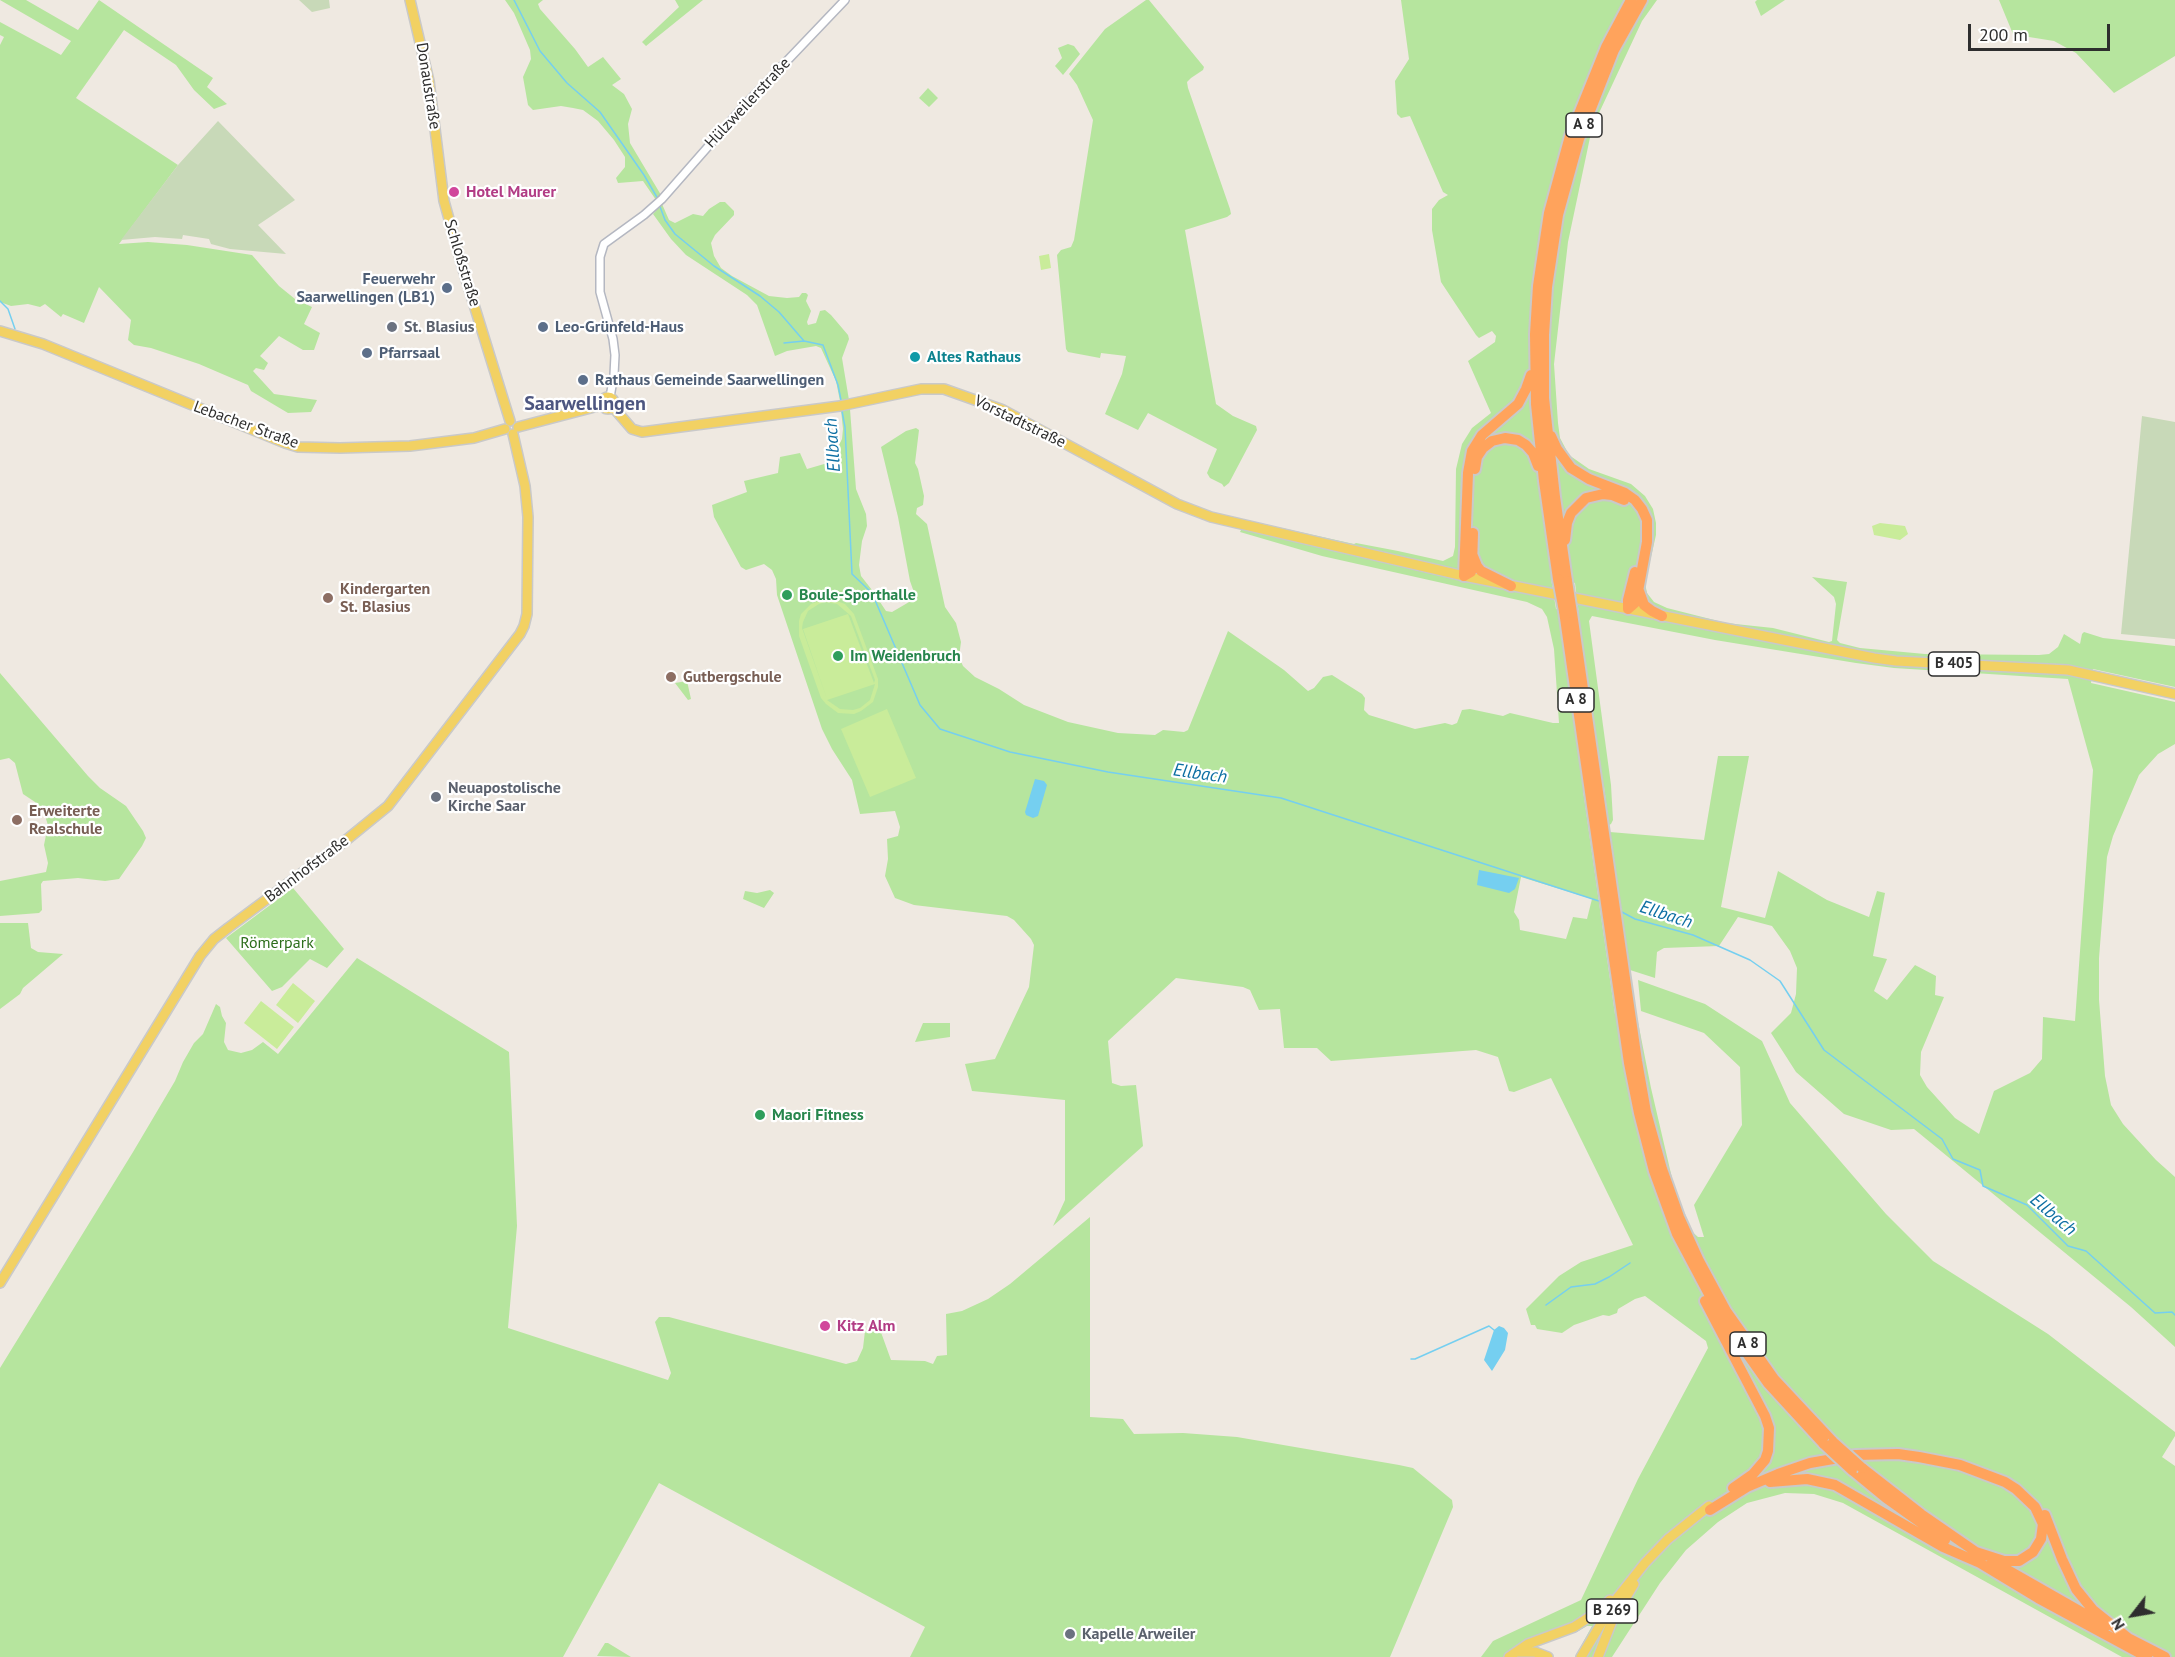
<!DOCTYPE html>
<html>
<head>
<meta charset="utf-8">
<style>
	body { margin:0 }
	#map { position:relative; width:2175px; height:1657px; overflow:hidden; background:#efe9e1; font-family:"PT Sans",sans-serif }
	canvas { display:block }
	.north { position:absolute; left:2103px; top:1585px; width:60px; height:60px; -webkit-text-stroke:4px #fff; paint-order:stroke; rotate:239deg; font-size:16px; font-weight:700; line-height:24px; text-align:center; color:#2e2e2e }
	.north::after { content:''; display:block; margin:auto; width:21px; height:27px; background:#2e2e2e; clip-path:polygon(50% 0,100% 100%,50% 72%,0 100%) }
	.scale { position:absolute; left:1968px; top:24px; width:142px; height:27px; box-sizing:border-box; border:3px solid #2e2e2e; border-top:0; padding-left:8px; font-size:18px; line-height:21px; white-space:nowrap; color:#2e2e2e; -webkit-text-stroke:4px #fff; paint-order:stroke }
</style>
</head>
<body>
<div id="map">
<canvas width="2175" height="1657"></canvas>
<div class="north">N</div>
<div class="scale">200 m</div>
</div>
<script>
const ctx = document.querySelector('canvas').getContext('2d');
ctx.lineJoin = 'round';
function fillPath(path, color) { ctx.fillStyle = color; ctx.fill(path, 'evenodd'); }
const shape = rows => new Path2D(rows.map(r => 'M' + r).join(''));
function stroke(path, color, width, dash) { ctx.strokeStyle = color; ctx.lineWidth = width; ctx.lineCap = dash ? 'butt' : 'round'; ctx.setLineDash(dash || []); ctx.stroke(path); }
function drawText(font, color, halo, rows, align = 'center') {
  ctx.font = font + ' "PT Sans",sans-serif'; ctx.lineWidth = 4.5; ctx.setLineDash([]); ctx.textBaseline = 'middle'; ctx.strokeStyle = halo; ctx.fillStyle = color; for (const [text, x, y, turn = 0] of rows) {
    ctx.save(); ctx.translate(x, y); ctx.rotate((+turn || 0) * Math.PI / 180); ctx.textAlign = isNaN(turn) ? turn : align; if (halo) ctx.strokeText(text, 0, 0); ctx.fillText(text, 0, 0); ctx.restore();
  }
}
fillPath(shape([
	[0,0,26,0,78,30,99,0,213,78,207,87,227,104,214,109,194,90,176,65,124,30,76,98,178,165,119,244,148,242,187,245,252,255,279,286,295,299,312,307,304,324,320,333,314,350,303,350,279,336,260,356,268,363,264,370,256,368,253,371,274,394,317,400,311,412,288,413,251,391,248,385,199,364,151,348,134,345,128,340,131,320,99,287,84,323,63,314,61,317,45,304,40,307,28,304,11,306,0,302,0,45,4,37,0,35,0,22,61,55,71,41],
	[505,0,543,0,538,4,540,9,575,49,588,67,603,57,621,79,612,85,624,94,632,109,628,124,630,143,661,195,656,200,643,181,618,183,616,178,625,167,625,157,614,140,598,121,583,110,573,108,561,106,533,110,528,105,523,77,531,59,530,50,514,13],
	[675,0,703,0,646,46,642,42,679,7],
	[1146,0,1149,0,1204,67,1203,70,1191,78,1187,82,1188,88,1230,209,1231,214,1227,217,1185,230,1216,404,1233,416,1256,426,1257,430,1229,483,1224,487,1222,484,1210,478,1207,473,1217,449,1148,413,1138,430,1105,414,1122,374,1126,356,1101,353,1100,358,1068,352,1066,349,1057,255,1061,250,1071,247,1074,240,1093,120,1077,85,1069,74,1105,29],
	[1401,0,1657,0,1642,21,1592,128,1568,242,1554,364,1558,423,1560,438,1569,455,1589,469,1631,484,1645,496,1653,509,1656,523,1656,535,1645,583,1647,593,1654,602,1667,608,1726,623,1773,628,1829,642,1832,641,1836,604,1834,597,1812,577,1847,582,1837,640,1840,643,1860,648,1925,654,2039,655,2049,654,2058,647,2064,634,2080,644,2082,634,2084,632,2103,638,2175,646,2175,687,2093,669,2091,683,2175,702,2175,744,2158,754,2139,775,2113,836,2107,857,2099,958,2099,1000,2105,1076,2111,1105,2123,1124,2156,1160,2175,1177,2175,1347,2131,1307,1914,1129,1891,1130,1844,1114,1796,1072,1771,1033,1791,1013,1796,994,1797,968,1790,951,1772,926,1738,917,1719,946,1664,948,1657,952,1655,978,1630,970,1610,832,1704,840,1718,756,1749,756,1721,907,1765,918,1778,871,1827,900,1869,917,1877,891,1885,893,1873,956,1887,959,1874,991,1887,1000,1915,965,1936,976,1935,995,1944,997,1921,1052,1920,1075,1927,1087,1955,1118,1979,1134,1994,1091,2030,1073,2042,1059,2043,1017,2075,1021,2093,770,2068,679,1894,668,1856,663,1715,640,1592,616,1589,621,1611,785,1613,820,1611,824,1609,825,1604,787,1583,790,1615,1014,1636,1012,1651,1088,1672,1178,1684,1215,1667,1221,1672,1235,1689,1229,1698,1237,1704,1237,1694,1205,1742,1125,1740,1067,1704,1033,1641,1011,1638,980,1705,1004,1762,1041,1790,1103,1886,1214,1933,1261,2048,1334,2175,1432,2175,1436,2162,1457,2175,1466,2175,1657,2122,1657,1843,1503,1814,1494,1785,1493,1747,1503,1718,1522,1686,1550,1660,1583,1612,1657,1575,1657,1592,1626,1587,1626,1575,1633,1577,1622,1517,1646,1503,1657,1481,1657,1493,1641,1581,1600,1638,1479,1708,1348,1706,1341,1645,1296,1635,1299,1618,1309,1617,1313,1609,1316,1603,1315,1574,1325,1562,1333,1537,1329,1535,1325,1531,1325,1526,1309,1559,1276,1581,1262,1633,1245,1551,1078,1514,1092,1509,1091,1498,1057,1476,1050,1331,1061,1317,1048,1284,1048,1280,1009,1259,1010,1250,990,1243,987,1176,978,1108,1041,1112,1083,1121,1086,1136,1085,1143,1146,1053,1226,1065,1200,1065,1100,972,1091,965,1064,995,1059,1029,987,1034,945,1031,939,1014,920,1007,916,914,905,895,898,885,876,888,859,887,839,898,836,900,827,895,811,860,814,852,780,832,749,822,729,777,595,776,579,772,570,764,564,746,570,741,567,714,517,712,505,747,492,744,481,778,473,780,457,800,453,807,469,831,462,830,450,839,445,842,439,843,429,841,410,850,409,856,489,866,514,867,526,862,541,859,565,861,576,872,590,886,611,892,612,916,598,910,581,898,517,881,447,906,431,916,428,919,430,915,463,918,469,924,496,923,505,917,508,916,514,927,524,945,607,956,623,961,642,959,657,963,666,975,677,999,689,1024,705,1068,722,1118,733,1155,735,1163,730,1184,732,1188,730,1228,631,1284,670,1308,691,1314,688,1323,677,1332,675,1362,694,1365,698,1364,710,1369,715,1415,729,1445,723,1452,725,1457,723,1462,710,1470,709,1503,716,1510,713,1553,723,1559,723,1554,649,1547,617,1542,609,1527,602,1322,556,1240,532,1246,520,1354,544,1356,543,1398,551,1443,561,1453,556,1455,547,1456,469,1462,444,1472,428,1491,413,1468,361,1495,342,1496,336,1492,331,1479,338,1476,335,1441,282,1432,230,1432,209,1439,200,1448,195,1443,192,1410,116,1401,118,1397,114,1395,81,1409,59],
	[1551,578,1575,583,1579,615,1556,609],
	[1521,877,1592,899,1587,919,1573,917,1566,939,1520,930,1519,920,1514,912],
	[1757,0,1785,0,1761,16,1755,2],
	[1999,0,2175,0,2175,56,2114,93,2076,53,2054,41,2029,37,2020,41,2015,39],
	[1068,44,1074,46,1080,54,1063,75,1055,66,1062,58,1058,48],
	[928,88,938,98,929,107,919,98],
	[720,202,725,202,734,211,734,215,715,235,711,243,714,256,721,268,732,276,769,296,787,298,799,297,802,293,806,293,808,295,806,301,811,311,807,322,808,325,816,323,820,311,825,310,831,315,848,335,849,339,842,358,849,400,840,401,836,381,821,348,816,346,787,351,775,356,757,305,747,295,686,255,671,239,653,214,662,204,669,220,675,223,693,214,703,216,709,209],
	[0,673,88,776,100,788,126,806,143,831,146,838,142,846,119,879,105,881,78,878,43,881,41,884,42,910,39,913,0,916,0,881,46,872,48,863,44,845,48,825,45,816,35,802,23,794,15,763,9,758,0,760],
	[687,681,691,699,688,700,675,683],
	[293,888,344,949,327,968,310,959,282,987,272,991,226,938],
	[770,890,774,893,764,908,743,899,745,891,757,893],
	[0,923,28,923,31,948,38,952,63,954,23,988,20,994,0,1009],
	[357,958,509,1052,517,1226,508,1328,668,1380,671,1373,655,1322,659,1317,669,1317,846,1364,857,1361,863,1348,865,1331,869,1325,878,1324,891,1360,925,1361,933,1364,937,1356,947,1355,946,1314,962,1311,988,1299,1010,1284,1090,1217,1090,1417,1123,1419,1134,1434,1183,1433,1237,1437,1399,1465,1413,1468,1452,1500,1453,1507,1390,1657,910,1657,925,1627,659,1483,563,1657,0,1657,0,1368,133,1152,175,1081,183,1062,194,1043,203,1034,216,1004,220,1007,222,1016,226,1023,224,1042,228,1050,241,1053,252,1050,263,1042,278,1054],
	[923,1023,950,1023,950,1037,915,1042],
	[605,1643,608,1643,631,1657,597,1656]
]), '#b6e59e');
fillPath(shape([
	[299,0,329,0,330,8,312,12],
	[218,121,295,200,258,225,286,254,230,249,211,244,209,239,183,235,182,239,155,237,121,240,178,165],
	[2142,416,2175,422,2175,639,2121,634]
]), '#c8d9b8');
fillPath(shape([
	[1049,254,1051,268,1041,270,1039,256],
	[1880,523,1905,526,1908,534,1900,540,1874,535,1872,526],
	[824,599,831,599,845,604,854,614,878,679,878,687,873,702,861,711,854,714,838,713,826,704,821,698,799,636,799,621,801,614,811,604],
	[825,602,837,604,851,616,875,680,874,683,848,614,803,629,827,699,802,628,803,622,808,611,819,604],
	[875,684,870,700,860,708,853,710,840,709,827,700],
	[887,709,916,778,870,797,841,729],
	[293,983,315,1001,298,1023,276,1005],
	[261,1001,294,1027,277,1049,244,1023]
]), '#c9ec9a');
fillPath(shape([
	[1035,779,1044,781,1047,785,1038,816,1033,818,1026,815,1025,812],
	[1479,870,1519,878,1515,889,1509,893,1477,885],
	[1499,1326,1504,1328,1508,1333,1505,1350,1492,1371,1484,1360,1494,1330]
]), '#75cff0');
stroke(shape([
	[514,0,540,51,567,83,600,112,644,175,658,199],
	[659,204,665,220,675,234,714,266,760,296,779,312,804,341,823,345,838,385,841,400],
	[0,301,8,309,15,329],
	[784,343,804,341],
	[842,411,845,427,852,574,872,593,920,705,940,729,1010,752,1108,772,1281,798,1602,902],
	[1620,911,1635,919,1693,935,1750,960,1780,981,1824,1050,1942,1139,1953,1159,1980,1170,1983,1186,2027,1205,2068,1246,2086,1251,2155,1313,2172,1312,2175,1315],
	[1546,1305,1571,1287,1595,1284,1609,1277,1630,1263],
	[1411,1359,1415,1359,1489,1326,1494,1330]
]), '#75cff0', 1.5);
const minor = shape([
	[610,397,614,375,615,355,613,339,600,292,600,257,604,244,644,215,662,199,742,108,845,0]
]);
const major = shape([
	[410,0,429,81,444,201,462,266,510,421],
	[0,331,43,344,285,443,298,447,340,448,410,446,474,438,505,429],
	'602 403a6 6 0 1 1 12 0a6 6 0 1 1-12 0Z',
	[613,407,632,429,642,432,840,406,921,389,944,389,1003,410,1177,504,1211,517,1464,576,1874,658,1896,661,2068,670,2175,694],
	[518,427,602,405],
	[0,1283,200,956,214,939,228,928,345,841,388,806,520,634,524,626,527,614,528,517,525,486,513,434],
	[1518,1652,1535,1652,1548,1657],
	[1509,1657,1528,1644,1574,1627,1600,1610,1610,1600],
	[1581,1657,1614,1602,1645,1563,1668,1539,1709,1506],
	[1598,1657,1612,1621,1634,1584]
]);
const highway = shape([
	[1551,436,1557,449,1571,468,1589,479,1625,493,1635,500,1642,509,1647,520,1647,542,1636,602,1628,609],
	[1475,469,1477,457,1483,448,1492,441,1505,438,1518,440,1526,445,1533,453,1538,466],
	[1565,540,1567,523,1571,513,1586,498,1603,494,1612,495,1624,500],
	[1473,556,1477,566,1481,571,1511,586],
	[1464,576,1468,473,1472,451,1482,435,1518,404,1526,389,1531,375],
	[1464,576,1471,572,1472,566,1473,533],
	[1558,579,1544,481,1536,404,1535,334,1538,286,1549,213,1570,136,1606,47,1631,0],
	[1567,581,1555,497,1544,398,1544,335,1547,287,1558,215,1579,139,1614,50,1642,0],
	[1639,591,1644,605,1652,611,1662,616],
	[1628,609,1628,600,1635,572],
	[1564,611,1629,1063,1639,1113,1654,1171,1677,1234,1720,1315,1768,1383,1824,1444],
	[1572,613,1637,1061,1646,1112,1662,1169,1679,1217,1699,1261,1726,1311,1774,1379,1833,1442],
	[1705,1301,1765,1416,1769,1428,1768,1451,1765,1460,1753,1474,1733,1488],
	[1852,1470,1886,1498,1945,1540],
	[1770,1482,1807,1479,1835,1485,1943,1547,1980,1563,2038,1598,2147,1657],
	[1710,1510,1747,1487,1778,1474,1810,1463,1856,1455,1898,1454,1919,1457,1960,1465,2005,1482,2016,1489,2035,1507,2043,1524,2041,1539,2033,1552,2019,1561,2004,1561,1976,1552,1921,1514,1862,1468],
	[2045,1515,2062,1559,2076,1589,2093,1610,2128,1638],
	[1992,1561,2106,1626],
	[2122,1635,2165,1657]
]);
stroke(minor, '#b4b7c1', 10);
stroke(major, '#c9c9c9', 12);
stroke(highway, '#c9c9c9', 14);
stroke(minor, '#fff', 7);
stroke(major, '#f2d163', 9);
stroke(highway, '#ffa35c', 10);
const highwayBridge = shape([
	[1558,579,1564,611],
	[1567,581,1572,613],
	[1833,1442,1862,1468],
	[1824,1444,1852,1470]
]);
stroke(highwayBridge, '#c9c9c9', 14, []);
stroke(highwayBridge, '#ffa35c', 10);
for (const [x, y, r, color] of [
	[454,192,6,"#d1479c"],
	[447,288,6,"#5c6f8a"],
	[392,327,6,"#6b7280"],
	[543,327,6,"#5c6f8a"],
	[367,353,6,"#5c6f8a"],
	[915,357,6,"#0f9aa8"],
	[583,380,6,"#5c6f8a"],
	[787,595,6,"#2e9e5b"],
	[328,598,6,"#8d6e63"],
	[838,656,6,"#2e9e5b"],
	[671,677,6,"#8d6e63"],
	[436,797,6,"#6b7280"],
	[17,820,6,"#8d6e63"],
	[760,1115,6,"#2e9e5b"],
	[825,1326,6,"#d1479c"],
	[1070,1634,6,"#6b7280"]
]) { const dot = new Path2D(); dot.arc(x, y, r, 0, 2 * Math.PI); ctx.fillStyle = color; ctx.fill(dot); stroke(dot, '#fff', 2); }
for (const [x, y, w] of [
	[1584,125,36],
	[1954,664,51],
	[1576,700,36],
	[1748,1344,36],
	[1612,1611,51]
]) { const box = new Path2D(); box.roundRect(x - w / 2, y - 12, w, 24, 4.5); ctx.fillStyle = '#fff'; ctx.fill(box); stroke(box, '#2e2e2e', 1.5); }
drawText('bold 15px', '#2e2e2e', null, [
	["A 8",1584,125],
	["B 405",1954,664],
	["A 8",1576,700],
	["A 8",1748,1344],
	["B 269",1612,1611]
]);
drawText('16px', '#2e2e2e', '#fff', [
	["Donaustraße",428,86,81],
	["Hülzweilerstraße",748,103,-47],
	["Schloßstraße",462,263,73],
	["Vorstadtstraße",1020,422,26],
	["Lebacher Straße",246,425,20],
	["Bahnhofstraße",307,869,-37]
]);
drawText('bold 16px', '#b23c85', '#fff', [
	["Hotel Maurer",466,192],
	["Kitz Alm",837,1326]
], 'left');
drawText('bold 16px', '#4e5e75', '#fff', [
	["Feuerwehr",435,279,"right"],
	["Saarwellingen (LB1)",435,297,"right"],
	["Leo-Grünfeld-Haus",555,327],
	["Pfarrsaal",379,353],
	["Rathaus Gemeinde Saarwellingen",595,380]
], 'left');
drawText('bold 16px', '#5b616d', '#fff', [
	["St. Blasius",404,327],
	["Neuapostolische",448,788],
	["Kirche Saar",448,806],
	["Kapelle Arweiler",1082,1634]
], 'left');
drawText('bold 16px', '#0d838f', '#fff', [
	["Altes Rathaus",927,357]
], 'left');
drawText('bold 16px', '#785e54', '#fff', [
	["Kindergarten",340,589],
	["St. Blasius",340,607],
	["Gutbergschule",683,677],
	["Erweiterte",29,811],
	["Realschule",29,829]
], 'left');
drawText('bold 16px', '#27864d', '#fff', [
	["Boule-Sporthalle",799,595],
	["Im Weidenbruch",850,656],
	["Maori Fitness",772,1115]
], 'left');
drawText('16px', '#2c6e1b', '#fff', [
	["Römerpark",277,943]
]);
drawText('italic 18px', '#0d6fa3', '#fff', [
	["Ellbach",833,445,-94],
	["Ellbach",1200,774,8],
	["Ellbach",1666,915,18],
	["Ellbach",2053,1215,40]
]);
drawText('bold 20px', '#4d5680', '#fff', [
	["Saarwellingen",585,404]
]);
</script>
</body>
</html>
